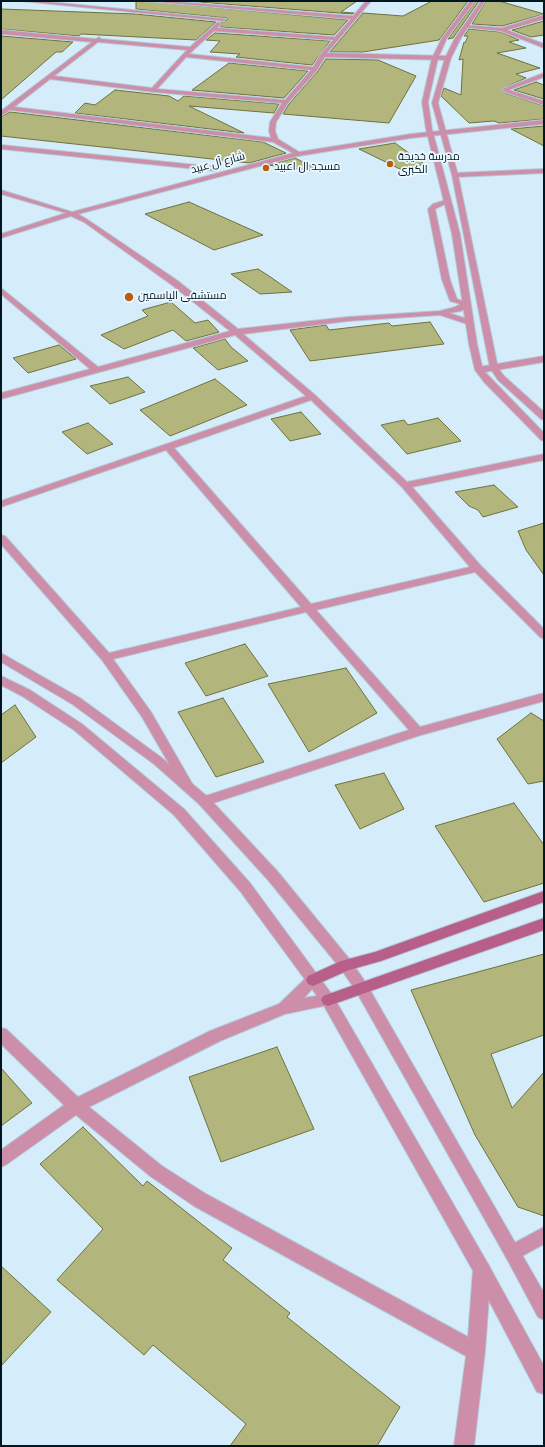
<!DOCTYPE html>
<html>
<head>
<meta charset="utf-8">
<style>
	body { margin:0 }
	#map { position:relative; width:545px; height:1447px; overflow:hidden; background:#d5edfa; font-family:Overpass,sans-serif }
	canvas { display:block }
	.frame { position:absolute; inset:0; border:2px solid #001621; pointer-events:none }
</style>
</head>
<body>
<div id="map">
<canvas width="545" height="1447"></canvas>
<div class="frame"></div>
</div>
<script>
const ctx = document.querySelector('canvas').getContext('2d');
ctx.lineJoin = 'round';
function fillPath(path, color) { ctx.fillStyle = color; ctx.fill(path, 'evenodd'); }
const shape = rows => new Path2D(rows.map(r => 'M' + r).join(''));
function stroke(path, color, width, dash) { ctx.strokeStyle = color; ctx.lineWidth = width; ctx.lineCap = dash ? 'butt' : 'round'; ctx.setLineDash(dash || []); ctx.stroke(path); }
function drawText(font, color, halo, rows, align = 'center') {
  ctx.font = font + ' Overpass,Cairo,sans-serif'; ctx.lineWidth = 3.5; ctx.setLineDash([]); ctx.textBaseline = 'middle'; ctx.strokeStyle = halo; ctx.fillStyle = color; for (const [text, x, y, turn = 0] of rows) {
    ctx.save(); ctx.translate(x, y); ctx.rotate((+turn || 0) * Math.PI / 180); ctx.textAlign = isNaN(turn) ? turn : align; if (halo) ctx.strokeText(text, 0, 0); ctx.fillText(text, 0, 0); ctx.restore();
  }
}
const building = shape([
	[136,1,146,1,348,20,334,35,220,27,222,24,221,22,227,20,227,18,136,9,136,1],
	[186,1,357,1,341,12,354,13,352,14,186,1],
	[432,1,468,1,439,40,363,52,330,52,363,13,403,16,432,1],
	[476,1,479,1,453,38,448,39,476,1],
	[486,1,499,1,544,14,502,26,472,24,486,1],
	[1,9,135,14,216,22,196,40,81,34,79,36,1,29,1,9],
	[544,21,544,35,531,37,512,30,544,21],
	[469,29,501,32,519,40,509,42,526,48,497,53,540,68,516,74,526,78,501,89,505,93,544,106,544,119,499,123,494,121,469,123,441,96,444,88,461,95,463,59,459,60,464,42,465,43,468,36,464,36,469,29],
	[215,33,330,41,312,65,236,57,240,54,210,52,220,41,206,40,215,33],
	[1,36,73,42,62,52,56,52,1,100,1,36],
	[326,59,378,60,416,76,389,123,283,114,289,104,318,71,326,59],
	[229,63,308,71,284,98,192,90,229,63],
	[536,82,544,85,544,99,514,90,536,82],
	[115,90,169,96,178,101,184,96,279,104,274,113,189,106,244,133,75,113,85,103,95,105,115,90],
	[10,112,263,142,286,153,249,163,1,136,1,117,10,112],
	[544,126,544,146,511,129,544,126],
	[395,143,424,164,402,170,359,149,395,143],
	[295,158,315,168,314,171,268,165,295,158],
	[189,202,263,235,214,250,145,214,189,202],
	[258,269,269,276,292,292,260,294,231,274,258,269],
	[171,302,195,323,208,320,219,332,186,341,173,330,124,349,101,335,148,316,142,310,171,302],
	[430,322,444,344,310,361,290,330,326,325,329,330,389,323,392,326,430,322],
	[225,339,231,347,248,361,218,370,193,348,225,339],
	[59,345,76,359,28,373,13,358,59,345],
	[128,377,145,392,110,404,90,386,128,377],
	[215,379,247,405,170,436,140,410,215,379],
	[301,412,321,434,290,441,271,419,301,412],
	[438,418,461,441,407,454,381,425,404,420,408,425,438,418],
	[88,423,113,444,87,454,62,432,88,423],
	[494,485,518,507,483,517,478,510,469,506,455,492,494,485],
	[544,523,544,575,526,550,518,531,544,523],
	[245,644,268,676,206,696,185,663,245,644],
	[346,668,377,713,309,752,268,684,346,668],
	[223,698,264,762,216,777,178,712,223,698],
	[15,705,36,737,1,763,1,715,15,705],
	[531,713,544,721,544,781,528,784,497,739,531,713],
	[384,773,404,809,360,829,335,785,384,773],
	[514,803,544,845,544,883,484,902,435,826,514,803],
	[544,954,544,1035,491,1054,512,1108,544,1072,544,1216,518,1207,475,1135,411,990,544,954],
	[277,1047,314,1129,221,1162,189,1077,277,1047],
	[1,1068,32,1103,1,1126,1,1068],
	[83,1127,143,1186,147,1181,232,1248,223,1260,290,1313,287,1317,400,1407,377,1446,230,1446,246,1424,153,1345,144,1355,57,1280,103,1229,40,1164,83,1127],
	[1,1266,51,1312,1,1366,1,1266]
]);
fillPath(building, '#b2b67d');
stroke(building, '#6e723b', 1);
const service = shape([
	[446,200,451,201,435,209,450,280,457,299,471,304,467,306,450,301,442,280,428,209,433,204,446,200]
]);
const minor = shape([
	[21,1,39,1,226,19,223,21,21,1],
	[147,1,167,1,353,16,366,1,371,1,327,53,448,56,451,58,448,60,325,57,317,70,288,103,276,122,275,131,278,139,299,152,411,134,544,120,544,124,411,138,298,156,78,214,88,220,178,281,238,329,348,317,440,311,455,307,464,302,470,302,470,306,461,311,449,313,473,321,473,325,470,325,440,315,348,321,243,334,315,395,407,482,544,454,544,460,412,487,481,566,544,629,544,639,540,637,475,572,316,610,420,727,544,693,544,701,421,735,204,806,199,804,198,801,199,798,409,730,306,612,113,659,151,712,193,785,191,788,183,788,142,717,102,660,1,544,1,535,5,536,109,653,301,607,166,450,1,507,1,501,306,396,235,335,1,399,1,393,90,369,1,294,1,288,98,367,230,331,172,285,84,222,71,216,1,238,1,234,66,213,1,194,1,190,72,212,293,153,273,142,10,110,1,116,1,111,92,42,1,34,1,30,96,39,99,37,101,39,190,47,218,22,221,24,217,28,335,37,351,19,147,1],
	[214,31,333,40,321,54,313,67,189,54,214,31],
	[98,42,187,50,152,88,54,76,98,42],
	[186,57,311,70,285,100,157,89,186,57],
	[50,79,153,92,282,103,270,122,269,131,271,138,14,107,50,79],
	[311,400,402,487,470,567,311,604,174,448,311,400],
	[544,15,544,19,507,30,544,44,544,48,501,31,463,27,466,25,502,28,544,15],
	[544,73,544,77,509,90,544,101,544,105,505,92,502,89,544,73],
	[1,145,216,167,219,169,216,171,1,149,1,145],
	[544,169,544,173,455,177,452,175,455,173,544,169],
	[544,356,544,362,479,373,475,370,479,367,544,356],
	[313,974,318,976,320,980,304,998,328,994,333,996,335,1000,333,1004,285,1014,220,1041,89,1107,162,1166,206,1194,468,1337,473,1270,476,1264,482,1261,488,1264,491,1270,485,1351,474,1446,454,1446,466,1356,194,1206,150,1176,76,1115,7,1164,1,1167,1,1150,64,1105,1,1044,1,1028,6,1029,78,1097,210,1031,279,1004,308,976,313,974],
	[544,1227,544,1244,513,1261,507,1259,504,1253,507,1247,544,1227]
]);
const tertiary = shape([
	[470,1,475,1,447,38,438,58,428,102,432,129,460,234,477,344,483,370,544,433,544,441,541,440,484,382,475,370,469,344,452,234,426,129,422,102,432,58,442,38,470,1],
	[481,1,485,1,461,38,451,58,438,103,458,175,498,368,504,376,544,412,544,420,541,419,498,380,490,368,452,175,432,103,445,58,455,38,481,1],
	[1,653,80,698,162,758,209,798,278,872,351,961,366,983,544,1293,544,1320,538,1317,507,1259,356,991,341,969,268,880,199,804,154,764,72,704,1,662,1,653],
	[1,676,30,690,82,724,184,809,250,883,333,996,488,1264,544,1366,544,1394,537,1392,476,1276,323,1004,240,891,174,815,74,730,22,696,1,685,1,676]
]);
const secondary = shape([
	[544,891,544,902,381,961,349,970,313,986,308,984,306,980,308,976,341,961,375,952,544,891],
	[544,918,544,930,328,1006,323,1004,321,1000,323,996,544,918]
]);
stroke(service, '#b3cbd7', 2);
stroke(minor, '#b3cbd7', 2);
stroke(tertiary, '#b3cbd7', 2);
stroke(secondary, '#b3cbd7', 2);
fillPath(service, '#cc8ea8');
fillPath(minor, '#cc8ea8');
fillPath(tertiary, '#cc8ea8');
fillPath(secondary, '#b85f89');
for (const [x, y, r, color] of [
	[390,164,4,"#ba5c0e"],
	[266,168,4,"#ba5c0e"],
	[129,297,5,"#ba5c0e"]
]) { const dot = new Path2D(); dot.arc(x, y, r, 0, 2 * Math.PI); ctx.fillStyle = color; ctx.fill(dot); stroke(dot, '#ecf8ff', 1.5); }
drawText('11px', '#001621', '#ecf8ff', [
	["مدرسة خديجة",398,158],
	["الكبرى",398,171],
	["مسجد ال اعبيد",274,168],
	["مستشفى الياسمين",138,297]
], 'left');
drawText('11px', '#001621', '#ecf8ff', [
	["شارع آل عبيد",218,164,-15]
]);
</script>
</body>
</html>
